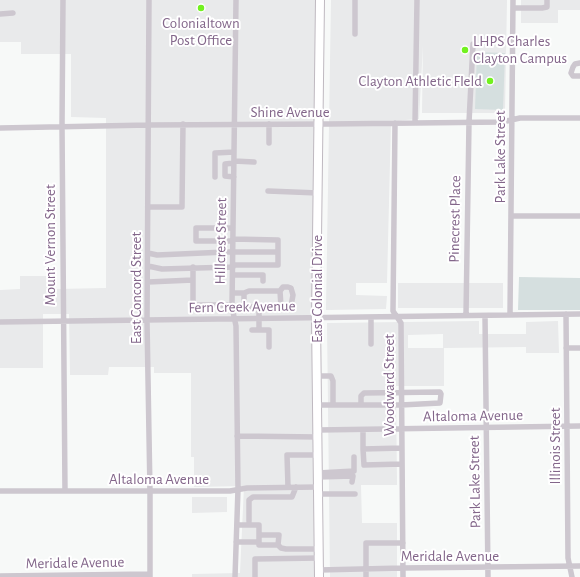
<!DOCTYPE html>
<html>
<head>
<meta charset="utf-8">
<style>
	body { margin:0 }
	canvas { display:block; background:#f7f9f8 }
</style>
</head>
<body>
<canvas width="580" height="577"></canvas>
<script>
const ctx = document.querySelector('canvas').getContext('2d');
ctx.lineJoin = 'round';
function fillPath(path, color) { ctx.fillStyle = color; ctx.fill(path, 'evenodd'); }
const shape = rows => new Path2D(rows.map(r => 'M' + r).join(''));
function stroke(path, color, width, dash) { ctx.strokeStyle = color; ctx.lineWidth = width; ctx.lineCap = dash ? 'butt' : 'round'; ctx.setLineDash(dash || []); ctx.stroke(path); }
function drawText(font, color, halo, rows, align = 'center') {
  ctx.font = font + ' "Alegreya Sans",sans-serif'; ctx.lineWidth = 4; ctx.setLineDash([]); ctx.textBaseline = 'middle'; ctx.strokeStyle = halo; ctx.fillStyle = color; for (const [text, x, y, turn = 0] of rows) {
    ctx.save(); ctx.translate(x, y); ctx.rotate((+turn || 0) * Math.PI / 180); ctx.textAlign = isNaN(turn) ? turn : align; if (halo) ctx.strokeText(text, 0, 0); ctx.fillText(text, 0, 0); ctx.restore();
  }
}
fillPath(shape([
	[0,0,320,0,319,577,192,577,192,574,240,573,244,486,194,487,194,457,191,457,191,373,154,373,154,367,109,367,108,375,70,375,69,314,43,314,43,368,0,368,0,290,20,289,20,276,56,276,56,289,106,288,106,118,71,117,71,54,21,54,21,42,0,42],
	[331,0,507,0,505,112,504,113,422,113,423,45,419,119,391,121,387,283,356,283,356,295,387,296,386,309,326,310],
	[521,0,580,0,580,10,558,10,558,23,521,23],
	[398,283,503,283,503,308,398,308],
	[479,321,479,334,526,334,526,322,558,321,559,353,526,353,526,347,444,348,444,386,396,386,397,485,361,485,362,523,397,523,397,577,330,577,327,323],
	[443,334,443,348,408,348,408,335],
	[192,497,227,497,227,512,192,513]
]), '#e9eaeb');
fillPath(shape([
	[477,52,505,53,503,110,475,109],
	[519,277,580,278,580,310,518,310]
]), '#d5dfdf');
const highway = shape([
	[319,577,316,318,320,0]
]);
stroke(highway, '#bfb9c0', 10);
stroke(shape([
	[63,0,62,126,65,491],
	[149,0,147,321,150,492,150,577],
	[513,8,542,8,547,7,547,0],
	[0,14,13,13],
	[355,34,355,0],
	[580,63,575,64,573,67,571,73,573,76,580,76],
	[395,123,393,311,401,323,403,577],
	[415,123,417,0],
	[0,128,149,125,329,124,502,122,520,118,580,118],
	[269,143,269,124],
	[234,161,254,162],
	[215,177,215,153,234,152],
	[234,177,225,176,225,164,234,163],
	[268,191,318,193],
	[148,207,182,207,183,124],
	[512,216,580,216],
	[233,241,196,241,196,228,233,228],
	[148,253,157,255,226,252,278,252],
	[233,265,278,265,278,240,233,239],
	[148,266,162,269,233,267],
	[193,267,193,305,232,305],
	[233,275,263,275,263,281],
	[148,282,193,280],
	[280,291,283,287,288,287,291,288,293,295,291,306,289,308,281,307],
	[233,293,244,293,244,304,247,307,259,307,259,330,269,330,269,347],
	[244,293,249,291,280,291,281,307,259,307],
	[566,314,568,558,572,577],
	[466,315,469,122,473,44],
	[510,315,513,0],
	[485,316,488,577],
	[371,317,371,344],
	[0,322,580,314],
	[252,330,259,330],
	[566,348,580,348],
	[317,376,331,376,333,381,333,405,318,405],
	[333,405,401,405,440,403,441,394,440,392,364,393,361,396,361,405],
	[318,430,580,426],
	[363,430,363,449],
	[237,436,318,437],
	[402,448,363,449,364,465,402,464],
	[318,473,354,471,354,457],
	[318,477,353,476,352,482],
	[288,487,287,455,318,455],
	[0,491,230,491,247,488,318,487],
	[318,494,355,494],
	[249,521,249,500,253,497,292,497,296,487],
	[237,525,259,525,259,545,278,545,281,548,286,549,319,549],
	[259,535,279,535,278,545],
	[236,542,259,542],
	[319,570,403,568,580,566],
	[0,576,150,574],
	[235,577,238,489,236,326,233,312,232,305,236,0],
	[255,577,255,559,319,558],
	[366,577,366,543,403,543]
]), '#cdc7cf', 5.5);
stroke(highway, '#fff', 8);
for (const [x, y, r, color] of [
	[201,8,4,"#72f11f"],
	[465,50,4,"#72f11f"],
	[490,81,4,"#72f11f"]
]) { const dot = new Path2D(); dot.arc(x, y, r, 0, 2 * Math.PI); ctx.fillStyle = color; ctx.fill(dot); stroke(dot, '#fff', 1.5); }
drawText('15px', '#83668a', '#fff', [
	["Colonialtown",201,23],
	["Post Office",201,40],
	["LHPS Charles",473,41,"left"],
	["Clayton Campus",473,58,"left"],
	["Clayton Athletic FIeld",482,81,"right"]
]);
drawText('15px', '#83668a', '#fff', [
	["Shine Avenue",290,112],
	["Park Lake Street",500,157,-90],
	["Pinecrest Place",455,219,-89],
	["Hillcrest Street",221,241,-89],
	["Mount Vernon Street",50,245,-90],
	["East Concord Street",136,288,-90],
	["East Colonial Drive",317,289,-90],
	["Fern Creek Avenue",242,307,-1],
	["Woodward Street",389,385,-90],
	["Altaloma Avenue",473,416,-1],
	["Illinois Street",555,446,-90],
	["Altaloma Avenue",159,479],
	["Park Lake Street",475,482,-91],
	["Meridale Avenue",450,556],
	["Meridale Avenue",75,563,-1]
]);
</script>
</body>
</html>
